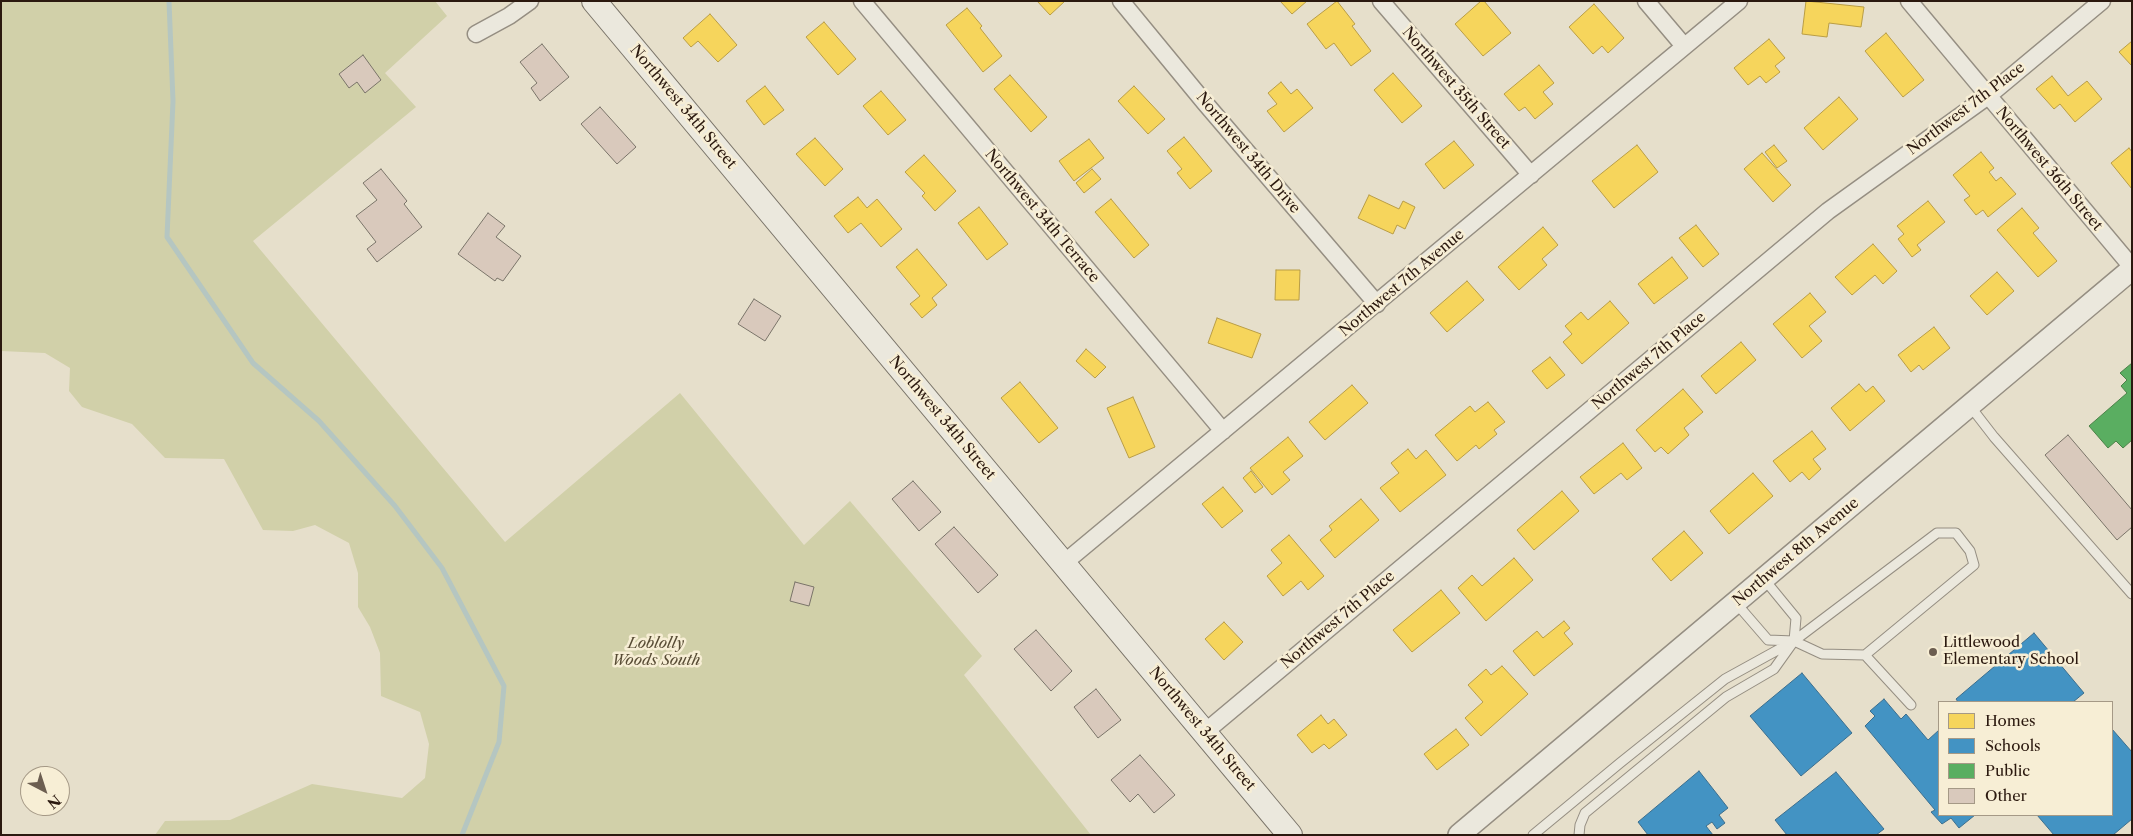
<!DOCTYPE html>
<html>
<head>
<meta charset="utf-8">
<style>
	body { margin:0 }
	#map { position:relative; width:2133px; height:836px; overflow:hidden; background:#e6dfcb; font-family:"Libre Caslon Text",serif }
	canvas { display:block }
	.frame { position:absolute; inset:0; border:2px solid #2b190f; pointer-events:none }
	.legend { position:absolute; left:1938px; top:701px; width:175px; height:115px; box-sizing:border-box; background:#f7eed5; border:1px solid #a59986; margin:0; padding:6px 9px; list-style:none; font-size:15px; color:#2b190f }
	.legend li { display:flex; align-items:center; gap:10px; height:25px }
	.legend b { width:25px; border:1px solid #a59986 }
	.north { position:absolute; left:20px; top:766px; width:50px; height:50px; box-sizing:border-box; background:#f7eed5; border:1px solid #a59986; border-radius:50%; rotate:140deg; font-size:14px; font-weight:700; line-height:20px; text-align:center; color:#2b190f }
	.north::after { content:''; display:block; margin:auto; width:18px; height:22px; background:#6c5e51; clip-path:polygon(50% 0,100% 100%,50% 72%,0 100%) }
</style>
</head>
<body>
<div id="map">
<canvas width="2133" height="836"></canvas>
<div class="frame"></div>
<ul class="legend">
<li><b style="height:14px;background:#f6d55c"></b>Homes</li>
<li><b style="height:14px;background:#4393c3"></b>Schools</li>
<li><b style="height:14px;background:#5aae61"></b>Public</li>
<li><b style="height:14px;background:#d9c9bc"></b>Other</li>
</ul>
<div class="north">N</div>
</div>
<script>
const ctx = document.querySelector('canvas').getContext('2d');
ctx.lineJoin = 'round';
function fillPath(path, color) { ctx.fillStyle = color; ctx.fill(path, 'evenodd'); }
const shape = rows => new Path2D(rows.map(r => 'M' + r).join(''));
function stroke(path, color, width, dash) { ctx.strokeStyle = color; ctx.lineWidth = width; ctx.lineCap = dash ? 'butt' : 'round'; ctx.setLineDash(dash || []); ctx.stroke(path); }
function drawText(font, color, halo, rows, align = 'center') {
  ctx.font = font + ' "Libre Caslon Text",serif'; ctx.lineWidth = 5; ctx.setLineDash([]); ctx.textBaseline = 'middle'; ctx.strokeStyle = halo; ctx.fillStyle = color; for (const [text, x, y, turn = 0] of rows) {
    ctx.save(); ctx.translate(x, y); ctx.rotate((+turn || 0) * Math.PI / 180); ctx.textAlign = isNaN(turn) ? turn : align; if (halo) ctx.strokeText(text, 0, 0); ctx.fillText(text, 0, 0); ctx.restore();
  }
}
fillPath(shape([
	[1,1,435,1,447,16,385,73,416,107,253,241,505,542,680,393,804,545,850,501,982,656,964,675,1091,835,155,835,165,821,230,820,312,784,402,798,425,778,429,744,420,712,381,696,380,653,370,627,358,607,358,573,349,543,315,525,293,531,263,530,224,459,165,458,132,424,82,407,69,391,70,368,45,353,1,351]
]), '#d1d0a9');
const homes = shape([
	[1037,1,1065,1,1050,15,1037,1],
	[1280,1,1307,1,1292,14,1280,1],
	[1337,1,1355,24,1352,26,1371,51,1351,66,1334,43,1326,49,1307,24,1337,1],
	[1481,1,1484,1,1511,33,1483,56,1455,24,1481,1],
	[1806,1,1864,7,1861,27,1829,23,1827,37,1802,34,1806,1],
	[1594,4,1624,38,1608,53,1602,46,1593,54,1569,27,1594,4],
	[967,8,982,26,980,28,1002,56,983,72,946,25,967,8],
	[710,14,737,45,718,62,698,41,691,47,683,38,710,14],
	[824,22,856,59,838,75,806,37,824,22],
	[1886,33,1924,80,1903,97,1865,51,1886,33],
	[1769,39,1785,58,1775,66,1780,72,1766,83,1760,76,1748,85,1734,68,1769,39],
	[2132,41,2132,66,2119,52,2132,41],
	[1539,65,1554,83,1543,92,1553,104,1535,119,1525,107,1519,111,1504,94,1539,65],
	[1393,73,1422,106,1402,123,1374,90,1393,73],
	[1010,75,1047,117,1031,132,994,89,1010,75],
	[2052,76,2068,96,2087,81,2102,99,2075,122,2060,104,2054,109,2036,89,2052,76],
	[1281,82,1291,94,1297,89,1313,108,1284,132,1267,111,1277,104,1268,93,1281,82],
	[765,86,784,110,764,125,746,101,765,86],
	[1134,86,1165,119,1148,134,1118,101,1134,86],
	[881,91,906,120,888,135,863,106,881,91],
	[1839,97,1858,119,1823,150,1804,128,1839,97],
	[1184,137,1212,171,1190,189,1177,173,1182,169,1167,151,1184,137],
	[815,138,843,169,825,186,796,154,815,138],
	[1089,139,1104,158,1074,181,1059,161,1089,139],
	[1454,141,1474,165,1444,189,1425,164,1454,141],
	[1637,145,1658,172,1614,208,1592,181,1637,145],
	[1774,145,1787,161,1777,168,1765,152,1774,145],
	[2129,148,2132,152,2132,189,2111,163,2129,148],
	[1981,152,1994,168,1989,172,1996,181,2001,177,2016,194,1988,217,1983,210,1976,215,1964,200,1970,196,1953,175,1981,152],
	[1762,153,1791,185,1773,202,1744,169,1762,153],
	[924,155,956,191,935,211,922,196,925,193,905,172,924,155],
	[1092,169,1101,179,1084,193,1076,183,1092,169],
	[1369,195,1399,209,1403,201,1415,207,1405,229,1397,225,1393,234,1358,218,1369,195],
	[858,197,867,208,877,199,902,229,881,247,861,223,848,233,834,216,858,197],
	[1111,199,1149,245,1134,258,1095,212,1111,199],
	[1928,201,1945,222,1917,245,1921,250,1912,257,1898,239,1904,234,1897,226,1928,201],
	[979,207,1008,244,987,260,958,223,979,207],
	[2022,208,2039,228,2033,233,2057,261,2038,277,1997,230,2022,208],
	[1696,225,1719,254,1703,267,1679,238,1696,225],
	[1543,227,1558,245,1542,259,1547,265,1519,290,1498,267,1543,227],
	[1873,244,1897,271,1883,284,1875,275,1852,295,1835,277,1873,244],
	[917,249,947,285,932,298,937,305,922,318,910,304,920,296,896,267,917,249],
	[1672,257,1688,278,1654,304,1638,284,1672,257],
	[1276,270,1300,270,1299,300,1275,300,1276,270],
	[1997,272,2014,291,1987,315,1970,296,1997,272],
	[1467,281,1484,300,1447,332,1430,313,1467,281],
	[1810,293,1826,312,1809,326,1822,341,1802,358,1773,324,1810,293],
	[1610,301,1629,323,1582,364,1563,342,1572,334,1565,326,1581,312,1588,320,1610,301],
	[1217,318,1261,334,1252,358,1208,343,1217,318],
	[1934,327,1950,348,1923,370,1919,365,1911,372,1898,355,1934,327],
	[1741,342,1756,360,1716,394,1701,376,1741,342],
	[1086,349,1106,367,1095,378,1076,361,1086,349],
	[1550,357,1565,375,1547,389,1532,371,1550,357],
	[1020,382,1058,428,1039,443,1001,398,1020,382],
	[1859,384,1866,392,1873,386,1885,401,1850,431,1831,408,1859,384],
	[1352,385,1368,403,1325,440,1309,422,1352,385],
	[1683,389,1703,412,1684,428,1689,435,1668,454,1661,447,1655,452,1636,430,1683,389],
	[1133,397,1155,447,1129,458,1107,408,1133,397],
	[1488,402,1505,422,1494,430,1497,434,1479,449,1476,445,1457,461,1435,435,1470,406,1475,412,1488,402],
	[1812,431,1826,449,1813,459,1821,469,1809,480,1802,472,1790,482,1773,461,1812,431],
	[1288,437,1303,456,1283,472,1290,480,1272,495,1250,468,1288,437],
	[1623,443,1642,468,1627,480,1621,473,1594,494,1580,477,1623,443],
	[1408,449,1416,459,1426,450,1446,475,1400,512,1380,488,1399,473,1391,463,1408,449],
	[1251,471,1263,487,1255,493,1243,478,1251,471],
	[1753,473,1773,496,1729,534,1710,511,1753,473],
	[1223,487,1243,511,1222,528,1202,504,1223,487],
	[1562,491,1579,511,1534,550,1517,530,1562,491],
	[1361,499,1379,520,1335,558,1320,540,1332,530,1329,526,1361,499],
	[1684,531,1703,553,1671,581,1652,559,1684,531],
	[1289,535,1324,576,1308,590,1301,581,1283,596,1267,576,1282,563,1271,550,1289,535],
	[1514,558,1533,580,1486,621,1458,588,1472,575,1482,586,1514,558],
	[1441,590,1460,613,1412,652,1393,630,1441,590],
	[1564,621,1570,628,1564,633,1573,644,1534,676,1513,651,1537,631,1543,638,1564,621],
	[1224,622,1243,642,1224,660,1205,639,1224,622],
	[1502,666,1528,694,1481,736,1465,718,1483,702,1468,685,1486,669,1491,675,1502,666],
	[1321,715,1328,724,1334,719,1347,735,1329,749,1324,744,1312,753,1297,735,1321,715],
	[1456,729,1469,745,1437,770,1424,754,1456,729]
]);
fillPath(homes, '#f6d55c');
stroke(homes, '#b99d45', 1);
const schools = shape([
	[2034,633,2084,693,2073,702,1958,702,1956,699,2034,633],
	[1802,673,1852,733,1801,776,1750,716,1802,673],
	[1884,699,1901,719,1906,714,1928,740,1939,730,1939,815,1975,815,1959,828,1951,818,1942,824,1931,812,1935,810,1865,726,1875,716,1870,711,1884,699],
	[2112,729,2132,752,2132,819,2113,835,2054,835,2037,815,2112,815,2112,729],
	[1699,771,1728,808,1719,815,1725,823,1717,829,1712,822,1706,826,1713,835,1648,835,1638,822,1699,771],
	[1836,772,1884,829,1876,835,1787,835,1775,820,1836,772]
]);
fillPath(schools, '#4393c3');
stroke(schools, '#3c6e8d', 1);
const public = shape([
	[2132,363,2132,440,2123,448,2116,441,2108,448,2089,426,2127,393,2121,386,2127,380,2120,373,2132,363]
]);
fillPath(public, '#5aae61');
stroke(public, '#4c8148', 1);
stroke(shape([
	[169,1,173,101,167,237,253,363,319,421,395,506,442,568,504,686,499,742,462,835]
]), '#b5c6c1', 5);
const building = shape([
	[542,44,569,77,540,101,531,88,537,83,520,62,542,44],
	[363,55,381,80,365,93,357,82,349,88,339,74,363,55],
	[600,107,636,147,617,164,581,124,600,107],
	[381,169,407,201,404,204,422,227,377,262,367,249,376,242,356,216,377,200,363,183,381,169],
	[488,213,505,226,496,237,521,256,503,281,497,278,495,281,458,254,488,213],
	[754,299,781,316,765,341,738,324,754,299],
	[2068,435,2132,510,2132,527,2117,540,2045,455,2068,435],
	[913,481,941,512,919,531,892,499,913,481],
	[954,527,998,575,978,593,935,544,954,527],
	[795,582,814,587,809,606,790,601,795,582],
	[1036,630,1072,671,1051,691,1014,649,1036,630],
	[1096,689,1121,720,1098,738,1074,707,1096,689],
	[1140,755,1175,795,1154,813,1138,794,1130,802,1111,780,1140,755]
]);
fillPath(building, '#d9c9bc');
stroke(building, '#7a7469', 1);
const service = shape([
	[1970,406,1994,437,2132,594],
	[1736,603,1768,640,1794,641,1822,654,1865,655,1911,705],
	[1533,835,1620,763,1725,679,1794,641,1937,533,1956,533,1970,551,1974,565,1865,655],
	[1579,835,1580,825,1585,813,1726,697,1774,669,1794,641,1796,618,1764,579]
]);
const minor = shape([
	[862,1,1223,431],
	[1121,1,1205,103,1377,304],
	[1381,1,1531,175],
	[1646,1,1684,46],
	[1909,1,2132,267],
	[476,34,509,16,530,1],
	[1064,563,1739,1],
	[1205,732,1828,211,1988,96,2102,1]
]);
const tertiary = shape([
	[1459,835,2132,269]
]);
const secondary = shape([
	[594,1,1290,835]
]);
stroke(service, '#958e82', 11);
stroke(minor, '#958e82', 19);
stroke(tertiary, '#958e82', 24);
stroke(secondary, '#7a7469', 26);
stroke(service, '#ebe8dd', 9);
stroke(minor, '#ebe8dd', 16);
stroke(tertiary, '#ebe8dd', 21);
stroke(secondary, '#ebe8dd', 24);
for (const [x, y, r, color] of [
	[1933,652,5,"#6c5e51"]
]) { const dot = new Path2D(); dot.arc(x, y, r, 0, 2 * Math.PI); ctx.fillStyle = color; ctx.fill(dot); stroke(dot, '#f7eed5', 2); }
drawText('15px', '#2b190f', '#f7eed5', [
	["Northwest 35th Street",1456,88,49],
	["Northwest 34th Street",683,107,50],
	["Northwest 7th Place",1966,109,-37],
	["Northwest 34th Drive",1248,153,50],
	["Northwest 36th Street",2049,169,50],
	["Northwest 34th Terrace",1042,216,50],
	["Northwest 7th Avenue",1402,283,-40],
	["Northwest 7th Place",1649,361,-40],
	["Northwest 34th Street",942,418,50],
	["Northwest 8th Avenue",1796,552,-40],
	["Northwest 7th Place",1338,620,-40],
	["Northwest 34th Street",1202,729,50]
]);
drawText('15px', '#2b190f', '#f7eed5', [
	["Littlewood",1943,643],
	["Elementary School",1943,660]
], 'left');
drawText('italic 15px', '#584c35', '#f7eed5', [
	["Loblolly",656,644],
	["Woods South",656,661]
]);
</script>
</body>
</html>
